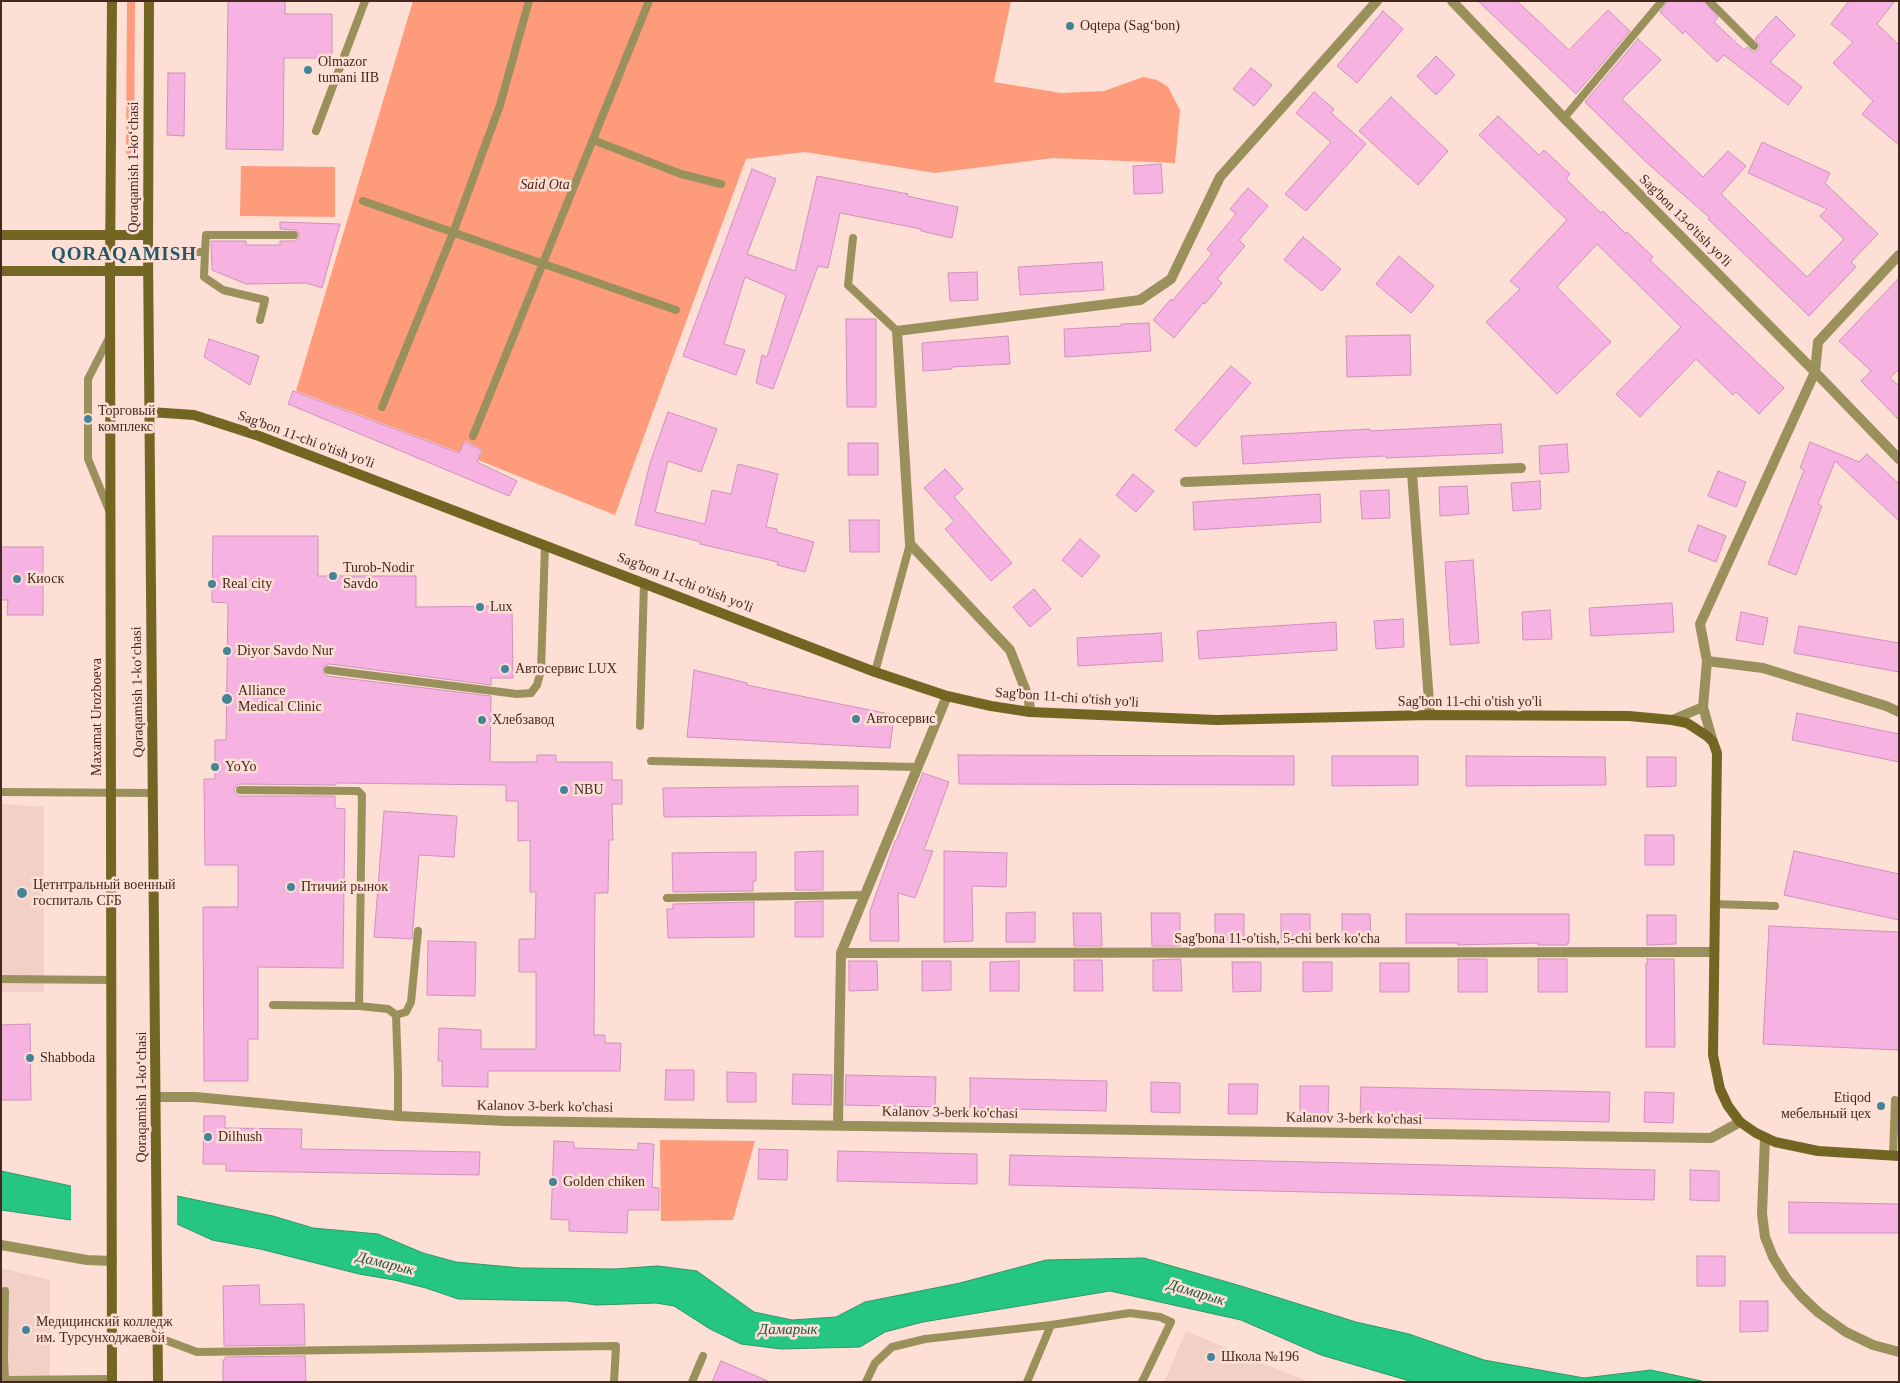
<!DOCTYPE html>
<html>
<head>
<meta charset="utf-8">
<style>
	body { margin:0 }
	#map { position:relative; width:1900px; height:1383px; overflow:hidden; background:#fedfd5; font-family:"Times New Roman",serif }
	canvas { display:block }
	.frame { position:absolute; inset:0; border:2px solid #44281f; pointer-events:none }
</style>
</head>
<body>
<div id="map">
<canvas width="1900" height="1383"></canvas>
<div class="frame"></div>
</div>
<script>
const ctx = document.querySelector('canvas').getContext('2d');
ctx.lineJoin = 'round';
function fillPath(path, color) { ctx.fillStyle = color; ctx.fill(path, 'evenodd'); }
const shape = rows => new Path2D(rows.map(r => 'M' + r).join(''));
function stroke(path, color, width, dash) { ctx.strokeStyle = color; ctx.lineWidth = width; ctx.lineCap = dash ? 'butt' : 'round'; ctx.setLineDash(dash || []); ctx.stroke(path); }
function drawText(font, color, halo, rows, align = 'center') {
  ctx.font = font + ' "Times New Roman",serif'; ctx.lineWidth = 5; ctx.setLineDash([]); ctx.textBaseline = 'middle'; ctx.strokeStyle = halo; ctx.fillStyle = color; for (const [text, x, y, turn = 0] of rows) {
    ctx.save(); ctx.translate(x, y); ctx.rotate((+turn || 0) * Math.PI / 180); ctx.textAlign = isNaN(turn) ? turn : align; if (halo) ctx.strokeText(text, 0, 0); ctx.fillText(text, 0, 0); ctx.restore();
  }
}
fillPath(shape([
	[1,804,44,807,44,992,1,992],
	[1,1268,50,1280,50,1382,1,1382],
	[1186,1331,1309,1382,1164,1382]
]), '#f2d0c5');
fillPath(shape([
	[127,1,135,1,134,148,126,160],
	[413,1,1011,1,994,82,1061,93,1104,91,1143,77,1157,80,1168,87,1180,110,1175,163,1053,158,935,173,805,152,746,159,615,515,478,460,483,450,465,441,459,452,296,391],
	[241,166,335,167,335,217,240,216],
	[660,1140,755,1141,733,1220,661,1221]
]), '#fe9b7b');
const water = shape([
	[1,1171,71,1186,177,1196,273,1216,313,1228,378,1234,423,1253,456,1262,521,1268,614,1269,658,1266,697,1271,754,1312,792,1320,836,1317,865,1302,960,1283,1046,1260,1144,1258,1241,1286,1356,1322,1409,1334,1484,1360,1584,1378,1651,1370,1706,1382,1413,1382,1321,1355,1241,1320,1110,1291,923,1322,885,1332,860,1347,781,1349,741,1344,710,1329,674,1306,656,1303,596,1305,567,1301,458,1299,426,1288,394,1280,359,1274,260,1249,212,1240,177,1224,71,1220,1,1210,1,1171]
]);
fillPath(water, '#25c682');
stroke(water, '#2e9764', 1);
fillPath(shape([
	[71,1183,177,1194,177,1227,71,1222]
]), '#fedfd5');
const building = shape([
	[228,1,285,1,285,14,332,14,332,58,284,58,283,150,226,149,228,1],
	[1478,1,1517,1,1569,50,1608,10,1630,31,1576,94,1478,1],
	[1668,1,1704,1,1718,17,1714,22,1744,50,1747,47,1753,52,1758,50,1760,47,1755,39,1776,16,1795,35,1770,62,1802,87,1788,105,1724,55,1717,62,1685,31,1683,34,1660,12,1668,1],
	[1849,1,1895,1,1877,24,1899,45,1899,145,1862,114,1873,101,1833,63,1853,42,1831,24,1849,1],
	[1383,11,1403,29,1357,83,1337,66,1383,11],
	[1638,39,1661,60,1622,99,1703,177,1728,151,1746,166,1721,194,1807,277,1844,239,1820,216,1827,209,1748,173,1762,142,1830,173,1825,183,1878,234,1851,262,1856,267,1809,316,1708,219,1710,218,1645,161,1585,102,1638,39],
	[1436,56,1455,75,1436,95,1417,76,1436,56],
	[1251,68,1272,85,1254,106,1233,89,1251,68],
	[168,73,185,73,184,136,167,135,168,73],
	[1314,92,1334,109,1331,113,1366,144,1306,211,1285,194,1331,142,1296,113,1314,92],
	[1391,97,1448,151,1418,185,1359,131,1391,97],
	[1498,116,1539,155,1544,150,1570,174,1566,179,1601,213,1603,211,1626,234,1627,232,1653,257,1650,260,1784,388,1759,414,1736,392,1733,395,1696,359,1640,417,1616,394,1681,327,1597,244,1557,287,1611,342,1557,394,1486,322,1520,289,1510,281,1567,220,1479,135,1498,116],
	[1161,164,1163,193,1134,194,1133,166,1161,164],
	[752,169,776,179,747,254,795,271,817,176,908,194,907,196,958,207,952,238,921,231,921,229,840,213,828,268,818,266,773,389,756,383,762,355,767,357,786,295,745,277,724,344,745,350,736,375,683,356,752,169],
	[1248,188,1268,206,1239,240,1245,246,1217,279,1222,283,1205,304,1203,303,1174,338,1153,320,1171,299,1172,301,1212,254,1207,249,1236,214,1230,209,1248,188],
	[280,222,340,224,322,288,306,283,246,284,212,270,211,241,246,241,246,245,280,245,280,241,294,241,299,238,299,233,296,230,280,229,280,222],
	[1303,237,1341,269,1322,291,1284,260,1303,237],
	[1399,256,1434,286,1411,313,1376,284,1399,256],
	[1102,262,1104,290,1020,295,1018,267,1102,262],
	[977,272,978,300,950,301,948,273,977,272],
	[1899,278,1899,369,1890,378,1899,386,1899,420,1861,381,1871,371,1839,341,1899,278],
	[846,319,876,319,876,407,847,407,846,319],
	[1149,323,1151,351,1065,357,1064,329,1121,326,1121,324,1149,323],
	[1410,335,1411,375,1347,377,1346,336,1410,335],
	[1008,336,1010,364,952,367,952,369,923,371,922,343,1008,336],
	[209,339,259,356,250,385,204,357,209,339],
	[1231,366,1251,383,1196,447,1175,430,1231,366],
	[293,391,459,453,464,442,482,450,477,462,517,481,509,496,288,404,293,391],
	[668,412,717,429,701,472,668,461,655,512,705,524,712,490,731,494,738,464,778,474,766,527,777,529,777,532,814,542,805,572,777,565,778,562,700,544,701,542,635,525,650,463,668,412],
	[1501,424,1503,453,1386,458,1386,456,1343,458,1243,464,1241,436,1370,429,1370,431,1501,424],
	[1810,442,1859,462,1867,454,1899,484,1899,521,1835,461,1818,504,1822,506,1796,575,1768,564,1804,470,1800,468,1810,442],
	[848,443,878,443,878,475,848,475,848,443],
	[1567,444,1569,472,1540,474,1539,446,1567,444],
	[945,469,963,489,954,497,1012,563,991,581,945,529,954,521,924,488,945,469],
	[1718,471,1746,482,1736,507,1708,496,1718,471],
	[1133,474,1154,491,1136,512,1116,495,1133,474],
	[1540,481,1541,509,1513,511,1511,483,1540,481],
	[1467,486,1469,514,1440,516,1439,487,1467,486],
	[1389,490,1390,518,1362,519,1360,491,1389,490],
	[1320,494,1321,522,1194,530,1193,502,1320,494],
	[849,520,879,520,879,552,850,552,849,520],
	[1698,525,1726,536,1716,562,1688,551,1698,525],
	[213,536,318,536,318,576,416,576,416,607,512,606,513,678,491,678,491,685,329,664,324,666,323,672,327,676,491,696,490,762,537,762,537,755,556,755,556,762,612,762,612,780,622,780,622,804,612,804,613,840,609,840,608,893,595,893,594,1035,605,1035,605,1043,621,1043,620,1071,488,1071,488,1087,442,1086,442,1061,438,1061,439,1028,481,1030,481,1049,536,1049,536,972,519,972,519,939,535,939,536,892,530,892,530,840,518,841,518,801,506,801,506,785,336,783,336,785,240,784,237,785,234,789,235,793,239,796,335,796,335,808,345,809,343,968,258,967,258,1039,248,1039,248,1081,204,1081,203,907,238,907,238,865,205,865,204,779,215,779,215,740,226,740,228,603,212,602,213,536],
	[1080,539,1100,556,1082,577,1062,560,1080,539],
	[1,547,43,547,43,615,7,615,8,600,1,600,1,547],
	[1473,560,1479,643,1450,645,1445,562,1473,560],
	[1034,589,1051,609,1030,627,1013,607,1034,589],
	[1672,603,1674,632,1591,636,1589,608,1672,603],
	[1550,610,1552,639,1523,640,1522,612,1550,610],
	[1741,612,1768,618,1763,645,1736,640,1741,612],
	[1403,619,1404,647,1376,649,1374,621,1403,619],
	[1336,622,1337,650,1199,659,1197,631,1336,622],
	[1799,626,1899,643,1899,672,1794,653,1799,626],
	[1161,633,1163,661,1078,666,1077,638,1161,633],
	[694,670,747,683,747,685,894,715,890,748,687,737,694,670],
	[1797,713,1899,734,1899,762,1792,740,1797,713],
	[958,755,1294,756,1294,785,959,784,958,755],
	[1332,756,1418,756,1418,785,1332,786,1332,756],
	[1466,756,1605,757,1606,785,1466,786,1466,756],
	[1647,757,1676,757,1676,786,1647,787,1647,757],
	[923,773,949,782,924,850,933,851,915,898,898,893,899,941,870,941,870,911,895,841,897,839,923,773],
	[858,786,858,815,664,817,663,788,858,786],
	[384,811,457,816,454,857,419,855,412,939,374,937,384,811],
	[1645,835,1674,835,1674,865,1645,865,1645,835],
	[823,851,823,890,795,890,795,852,823,851],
	[944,851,1007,853,1006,887,972,886,973,941,944,942,944,851],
	[1794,851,1899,874,1899,920,1784,895,1794,851],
	[756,852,756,881,753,881,753,891,673,892,672,853,756,852],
	[823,901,823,937,795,937,795,902,823,901],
	[754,902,754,937,668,938,667,909,673,909,673,904,754,902],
	[1035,912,1035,942,1006,942,1006,913,1035,912],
	[1073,913,1101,913,1102,946,1074,946,1073,913],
	[1151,913,1180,913,1180,946,1152,946,1151,913],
	[1215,914,1244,914,1244,943,1215,943,1215,914],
	[1281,914,1310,914,1310,943,1281,943,1281,914],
	[1342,914,1370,914,1371,943,1342,943,1342,914],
	[1406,914,1569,914,1569,943,1567,943,1567,945,1538,945,1538,943,1458,945,1458,943,1406,943,1406,914],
	[1647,915,1676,915,1676,944,1647,945,1647,915],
	[1769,926,1899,932,1899,1050,1763,1044,1769,926],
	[428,941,476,942,475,996,427,995,428,941],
	[1180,959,1181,962,1182,991,1153,991,1153,960,1180,959],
	[1458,959,1487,959,1487,992,1458,992,1458,959],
	[1538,959,1567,959,1567,992,1538,992,1538,959],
	[1647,959,1674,959,1675,1047,1646,1047,1646,963,1648,963,1647,959],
	[1074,960,1102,960,1103,991,1074,991,1074,960],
	[849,961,877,961,878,990,849,991,849,961],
	[922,961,951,961,951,990,922,991,922,961],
	[1019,961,1019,991,990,991,990,962,1019,961],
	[1232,962,1261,962,1261,991,1233,992,1232,962],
	[1303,962,1332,962,1332,991,1303,992,1303,962],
	[1380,963,1409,963,1409,992,1380,992,1380,963],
	[30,1024,31,1100,1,1100,1,1025,30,1024],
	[666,1070,694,1070,694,1100,665,1100,666,1070],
	[727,1072,756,1073,756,1102,727,1102,727,1072],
	[793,1074,832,1075,831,1105,792,1104,793,1074],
	[846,1075,936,1077,935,1107,845,1105,846,1075],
	[970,1078,1107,1081,1106,1111,970,1108,970,1078],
	[1151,1082,1180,1083,1180,1113,1151,1112,1151,1082],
	[1229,1084,1258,1084,1257,1114,1228,1114,1229,1084],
	[1300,1086,1329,1086,1328,1116,1300,1116,1300,1086],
	[1361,1087,1610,1092,1609,1122,1360,1117,1361,1087],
	[1645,1092,1674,1093,1673,1123,1644,1122,1645,1092],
	[204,1116,225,1116,225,1128,302,1129,301,1149,480,1152,479,1175,226,1171,226,1164,203,1164,204,1116],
	[554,1141,574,1142,574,1148,638,1150,638,1143,654,1144,652,1187,659,1188,659,1210,628,1210,627,1233,569,1231,569,1220,551,1219,554,1141],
	[759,1149,788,1150,787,1180,758,1179,759,1149],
	[838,1151,977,1154,977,1184,837,1181,838,1151],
	[1010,1155,1655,1170,1654,1200,1009,1185,1010,1155],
	[1690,1170,1719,1171,1719,1201,1690,1200,1690,1170],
	[1789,1202,1899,1204,1899,1233,1789,1233,1789,1202],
	[1697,1256,1725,1256,1725,1286,1697,1286,1697,1256],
	[259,1285,260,1305,304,1304,305,1345,224,1346,223,1286,259,1285],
	[1740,1301,1768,1301,1768,1331,1740,1332,1740,1301],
	[305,1356,306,1382,223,1382,223,1360,225,1360,225,1357,305,1356],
	[721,1361,770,1382,712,1382,721,1361]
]);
fillPath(building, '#f6b3e1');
stroke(building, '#ce92bb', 1);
stroke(shape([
	[1709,1,1754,46],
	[1564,118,1662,1],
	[316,131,365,1],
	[593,140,681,174,721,184],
	[363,201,676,310],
	[853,238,848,285,897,331],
	[148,252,205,252,206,235,294,235],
	[205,252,204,277,223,290,265,300,260,320],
	[382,407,453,233,500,105,529,1],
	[473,436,649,1],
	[109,510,88,459,88,379,109,338],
	[328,670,517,694,531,693,537,685,541,671,545,545],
	[875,672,910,544],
	[640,726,644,582],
	[651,761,917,767],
	[240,790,358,791,362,795,359,1006],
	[1,792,153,793],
	[667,898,864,895],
	[1714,904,1775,906],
	[1,979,111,980],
	[273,1005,359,1006,388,1009,396,1015,398,1074,398,1116],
	[396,1015,406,1012,411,1002,418,931],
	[1893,1155,1895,1100],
	[157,1337,197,1352,616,1346,614,1382],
	[1,1358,4,1358,5,1380,112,1379],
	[4,1358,5,1291],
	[692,1382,703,1356],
	[866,1382,875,1363,892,1347,925,1339,1051,1325,1130,1313,1160,1317,1171,1322,1142,1382],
	[1027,1382,1051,1325]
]), '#9a905c', 8);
stroke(shape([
	[1452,1,1564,118,1815,372,1899,459],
	[1412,473,1430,715],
	[1185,482,1521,468],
	[1707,661,1763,668,1886,706,1899,712],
	[1030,712,1029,699,1010,650,910,544,897,331,1140,300,1171,279,1220,177,1377,1],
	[1672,720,1703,707],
	[1713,742,1703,707,1707,661,1700,624,1815,372,1818,342,1899,255],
	[841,953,1713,952],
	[156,1097,195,1097,398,1116,505,1121,1711,1138,1740,1122],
	[838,1125,841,953,947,696],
	[1765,1138,1762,1214,1765,1237,1773,1257,1786,1278,1801,1296,1819,1313,1846,1332,1873,1345,1899,1352],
	[1,1245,87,1260,112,1261]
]), '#9a905c', 10);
stroke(shape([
	[149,1,148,252,158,1382],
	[1,235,148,235],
	[1,271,148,271],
	[150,412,194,415,259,436,875,672,947,696,991,706,1030,712,1216,720,1430,715,1629,716,1672,720,1687,723,1707,736,1713,742,1717,753,1713,1055,1720,1089,1728,1106,1740,1122,1756,1133,1775,1142,1818,1151,1899,1156],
	[112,1382,110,271,112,1]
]), '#736623', 10);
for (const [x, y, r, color] of [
	[1070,26,5,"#438496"],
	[308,70,5,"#438496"],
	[88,419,5,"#438496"],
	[333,576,5,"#438496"],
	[17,579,5,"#438496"],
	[212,584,5,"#438496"],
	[480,607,5,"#438496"],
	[227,651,5,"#438496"],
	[505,669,5,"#438496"],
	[227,699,6,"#438496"],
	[856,719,5,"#438496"],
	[482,720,5,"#438496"],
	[215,767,5,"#438496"],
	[564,790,5,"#438496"],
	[291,887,5,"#438496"],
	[22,893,6,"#438496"],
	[30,1058,5,"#438496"],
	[1881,1106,5,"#438496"],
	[208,1137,5,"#438496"],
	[553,1182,5,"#438496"],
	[26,1330,5,"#438496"],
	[1211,1357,5,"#438496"]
]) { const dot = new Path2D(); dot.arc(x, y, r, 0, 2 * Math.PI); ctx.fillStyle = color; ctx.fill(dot); stroke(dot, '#fedfd5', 2); }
drawText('14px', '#44281f', '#fedfd5', [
	["Oqtepa (Sagʻbon)",1080,26],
	["Olmazor",318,62],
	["tumani IIB",318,78],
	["Торговый",98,411],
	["комплекс",98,427],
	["Turob-Nodir",343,568],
	["Savdo",343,584],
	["Киоск",27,579],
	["Real city",222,584],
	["Lux",490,607],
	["Diyor Savdo Nur",237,651],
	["Автосервис LUX",515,669],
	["Alliance",238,691],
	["Medical Clinic",238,707],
	["Автосервис",866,719],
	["Хлебзавод",492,720],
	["YoYo",225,767],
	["NBU",574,790],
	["Цетнтральный военный",33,885],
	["госпиталь СГБ",33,901],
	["Птичий рынок",301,887],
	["Shabboda",40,1058],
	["Etiqod",1871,1098,"right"],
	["мебельный цех",1871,1114,"right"],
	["Dilhush",218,1137],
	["Golden chiken",563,1182],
	["Медицинский колледж",36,1322],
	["им. Турсунходжаевой",36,1338],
	["Школа №196",1221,1357]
], 'left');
drawText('14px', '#44281f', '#fedfd5', [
	["Qoraqamish 1-koʻchasi",134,167,-90],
	["Sag'bon 13-o'tish yo'li",1685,221,45],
	["Sag'bon 11-chi o'tish yo'li",306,440,20],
	["Sag'bon 11-chi o'tish yo'li",685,583,21],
	["Qoraqamish 1-koʻchasi",138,692,-91],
	["Sag'bon 11-chi o'tish yo'li",1067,698,4],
	["Sag'bon 11-chi o'tish yo'li",1470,702],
	["Maxamat Urozboeva",97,717,-90],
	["Sag'bona 11-o'tish, 5-chi berk ko'cha",1277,939],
	["Qoraqamish 1-koʻchasi",142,1097,-90],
	["Kalanov 3-berk ko'chasi",545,1107,1],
	["Kalanov 3-berk ko'chasi",950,1113,1],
	["Kalanov 3-berk ko'chasi",1354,1119,1]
]);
drawText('italic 14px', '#502111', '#fedfd5', [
	["Said Ota",545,185]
]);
drawText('italic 15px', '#1f583c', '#fedfd5', [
	["Дамарык",385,1264,14],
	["Дамарык",1196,1293,17],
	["Дамарык",788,1330]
]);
ctx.letterSpacing = '1px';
drawText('bold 19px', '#235866', '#fedfd5', [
	["QORAQAMISH",124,255]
]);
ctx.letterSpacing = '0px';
</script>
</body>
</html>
